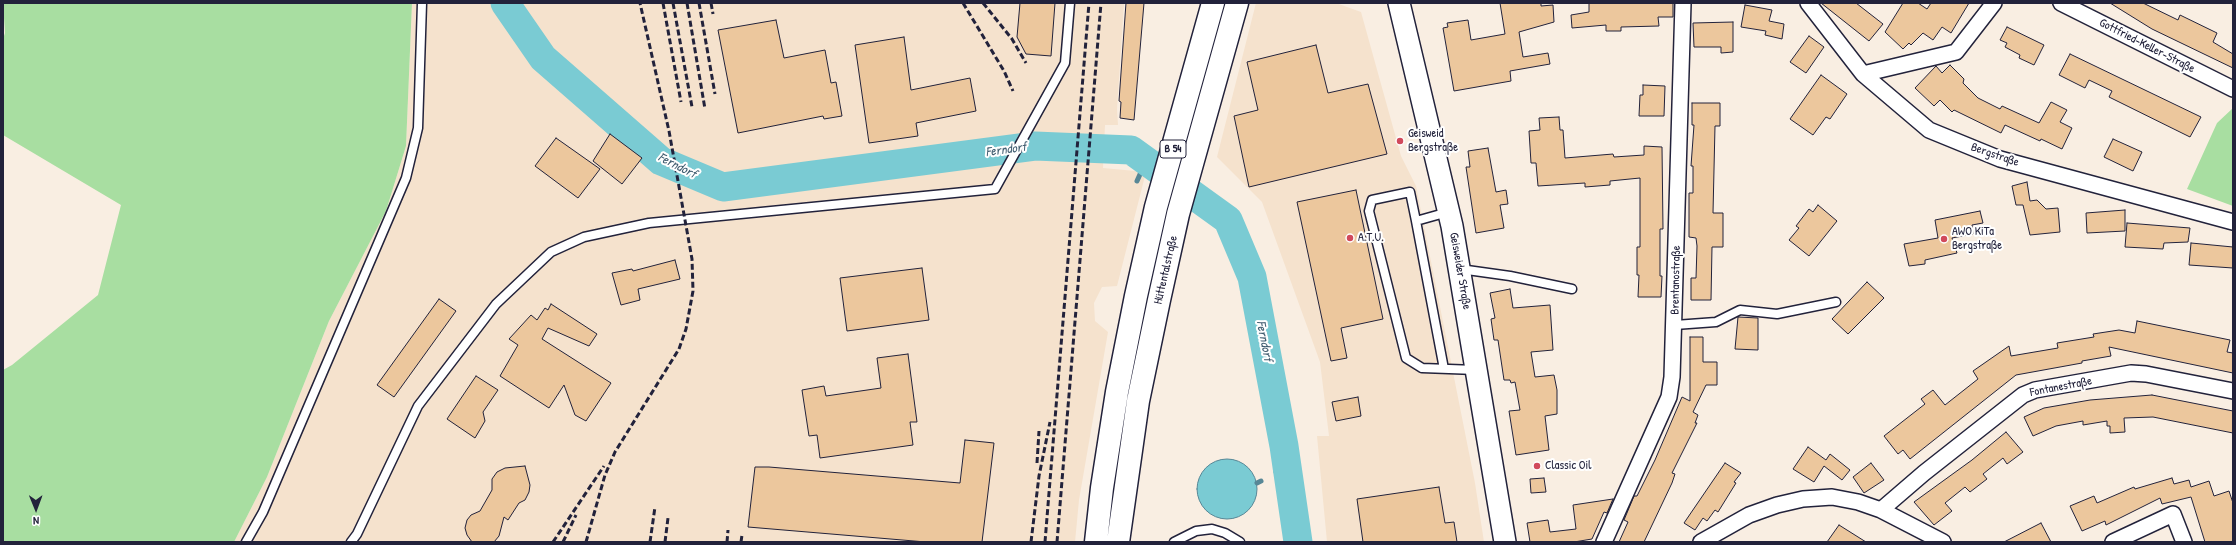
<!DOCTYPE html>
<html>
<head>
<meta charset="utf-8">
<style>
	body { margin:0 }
	#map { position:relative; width:2236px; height:545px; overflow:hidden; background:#f9eee2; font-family:"Patrick Hand",sans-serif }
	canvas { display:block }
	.frame { position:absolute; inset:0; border:4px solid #22223b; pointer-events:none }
	.north { position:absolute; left:16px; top:489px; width:40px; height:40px; -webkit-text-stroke:3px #fff; paint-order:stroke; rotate:179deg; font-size:11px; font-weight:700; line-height:16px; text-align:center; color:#22223b }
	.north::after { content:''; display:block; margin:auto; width:14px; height:18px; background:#22223b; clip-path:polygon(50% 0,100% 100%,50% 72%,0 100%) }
</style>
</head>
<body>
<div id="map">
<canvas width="2236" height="545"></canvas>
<div class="frame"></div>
<div class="north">N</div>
</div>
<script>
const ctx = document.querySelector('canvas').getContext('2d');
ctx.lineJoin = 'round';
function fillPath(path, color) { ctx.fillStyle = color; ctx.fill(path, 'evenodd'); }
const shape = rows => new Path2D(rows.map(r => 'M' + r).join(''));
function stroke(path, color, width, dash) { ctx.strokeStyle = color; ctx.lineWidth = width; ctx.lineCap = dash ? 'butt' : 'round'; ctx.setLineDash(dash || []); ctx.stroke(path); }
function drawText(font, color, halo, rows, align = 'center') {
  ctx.font = font + ' "Patrick Hand",sans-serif'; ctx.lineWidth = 4; ctx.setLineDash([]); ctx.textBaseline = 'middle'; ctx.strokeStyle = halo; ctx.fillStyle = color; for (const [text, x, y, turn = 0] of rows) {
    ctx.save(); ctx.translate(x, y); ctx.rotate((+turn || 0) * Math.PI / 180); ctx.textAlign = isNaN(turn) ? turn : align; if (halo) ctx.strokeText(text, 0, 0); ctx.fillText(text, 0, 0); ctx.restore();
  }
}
fillPath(shape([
	[412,3,1124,3,1117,109,1118,125,1105,125,1103,168,1146,172,1117,286,1102,287,1094,303,1095,321,1108,332,1079,500,1075,542,234,542,267,477,329,321,386,211,406,146],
	[1256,3,1336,3,1361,12,1401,156,1416,186,1475,483,1484,542,1327,542,1317,436,1329,436,1320,362,1262,202,1217,157]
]), '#f5e2cd');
fillPath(shape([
	[3,3,412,3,406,146,386,211,329,321,267,477,234,542,3,542,3,370,12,365,98,295,121,205,3,135,3,39,5,33],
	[2233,108,2233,206,2187,189,2217,123]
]), '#a8dea1');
const water = shape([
	'1197 489a30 30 0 1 1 60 0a30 30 0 1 1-60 0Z'
]);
fillPath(water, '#7acbd3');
stroke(water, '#578796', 1);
stroke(shape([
	[1137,181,1146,161],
	[1276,472,1287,466],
	[1257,483,1261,481]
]), '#578796', 5);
stroke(shape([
	[505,3,543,58,661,161,723,187,1035,146,1131,150,1228,220,1252,277,1284,446,1298,542]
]), '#7acbd3', 29);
const building = shape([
	[1020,3,1055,3,1051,56,1026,54,1017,37,1020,3],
	[1126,3,1144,3,1134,120,1120,118,1121,102,1119,101,1126,3],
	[1500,3,1541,3,1541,6,1553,5,1554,22,1519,32,1523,57,1548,53,1550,64,1510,71,1511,81,1454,91,1443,28,1448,27,1447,23,1468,20,1471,40,1505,34,1500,3],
	[1589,3,1673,3,1673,17,1658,17,1659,26,1621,27,1621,31,1606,31,1606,25,1572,28,1571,15,1589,12,1589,3],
	[1821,3,1856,3,1883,24,1869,41,1821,3],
	[1903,3,1918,3,1927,9,1931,3,1969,3,1951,33,1942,27,1933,40,1923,33,1911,45,1909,43,1903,49,1885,32,1903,3],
	[2110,3,2143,3,2178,20,2180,15,2217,33,2213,42,2233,54,2233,68,2152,29,2110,3],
	[1745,5,1772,10,1769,21,1784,24,1782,39,1765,35,1766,31,1741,27,1745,5],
	[776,20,784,58,825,50,831,83,836,82,842,116,824,119,823,116,738,133,718,30,776,20],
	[1733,22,1733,52,1721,53,1721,47,1694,47,1693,23,1733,22],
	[2007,27,2044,45,2034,65,2019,58,2020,55,2005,47,2007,43,2000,40,2007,27],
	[1809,36,1824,47,1806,73,1790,62,1809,36],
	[904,37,911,90,970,78,976,111,916,123,918,136,869,143,855,45,904,37],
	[1316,45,1328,93,1368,84,1387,154,1249,187,1234,116,1258,110,1247,62,1316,45],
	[2070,54,2201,117,2190,137,2109,97,2112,91,2089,80,2085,88,2059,75,2070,54],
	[1950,65,1964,79,1963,83,1978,98,2000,109,2002,106,2039,123,2051,102,2067,110,2060,122,2072,128,2062,149,2041,139,2040,141,2005,125,2001,133,1954,110,1952,112,1940,100,1934,106,1915,88,1936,66,1942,73,1950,65],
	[1821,75,1847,94,1830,119,1826,117,1813,135,1790,119,1821,75],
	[1643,85,1665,86,1664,116,1639,116,1640,95,1643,95,1643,85],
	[1692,103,1720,103,1720,126,1715,126,1713,213,1723,213,1723,247,1712,247,1711,300,1691,300,1691,278,1696,278,1697,246,1696,238,1689,237,1689,193,1693,193,1693,166,1691,166,1694,125,1692,125,1692,103],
	[1559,117,1560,130,1563,130,1565,158,1613,154,1614,157,1644,155,1644,146,1662,147,1663,229,1660,229,1660,276,1662,276,1661,297,1638,297,1639,275,1637,275,1637,247,1640,247,1640,178,1610,181,1610,185,1585,187,1585,183,1538,186,1536,163,1531,163,1529,131,1540,130,1539,118,1559,117],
	[610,134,642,158,622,184,593,161,610,134],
	[556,138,600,169,578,198,535,166,556,138],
	[2113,139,2142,152,2133,171,2104,157,2113,139],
	[1488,148,1496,192,1506,190,1508,204,1500,205,1504,228,1476,233,1466,167,1470,167,1468,151,1488,148],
	[2027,182,2030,201,2037,200,2046,209,2058,208,2060,232,2030,235,2023,205,2016,205,2012,186,2027,182],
	[1356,190,1383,319,1341,328,1347,358,1331,361,1297,202,1356,190],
	[1818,205,1837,221,1809,256,1789,240,1799,228,1796,226,1809,209,1813,212,1818,205],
	[2125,210,2125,231,2087,233,2086,213,2125,210],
	[1980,211,1983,223,1972,225,1973,234,1952,238,1957,253,1925,260,1925,264,1909,266,1904,244,1938,238,1935,220,1980,211],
	[2127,223,2190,228,2188,242,2164,243,2163,249,2125,247,2127,223],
	[2191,243,2233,247,2233,268,2189,265,2191,243],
	[675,260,680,279,638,289,640,300,621,305,612,273,632,269,633,271,675,260],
	[922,268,929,320,847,331,840,278,922,268],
	[1867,282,1884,298,1848,334,1832,319,1867,282],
	[1510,289,1513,308,1550,305,1553,350,1531,352,1535,377,1554,375,1557,390,1557,414,1545,416,1549,450,1516,455,1509,411,1520,410,1515,382,1511,383,1510,380,1504,380,1498,340,1494,340,1491,319,1495,318,1490,293,1510,289],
	[439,299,456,311,394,397,377,385,439,299],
	[551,304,597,334,589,346,548,328,542,339,611,383,586,421,575,415,564,385,549,408,500,376,518,345,509,339,531,315,537,320,545,308,548,310,551,304],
	[1738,317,1758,318,1758,350,1735,349,1738,317],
	[2137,321,2230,340,2227,352,2233,353,2233,373,2109,347,2111,356,2082,361,2082,363,2016,375,1910,459,1903,450,1898,454,1884,436,1925,404,1921,399,1933,390,1945,405,1978,379,1973,371,2009,346,2011,356,2058,348,2057,343,2094,337,2093,334,2119,330,2135,333,2137,321],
	[1690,337,1703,337,1703,362,1717,362,1717,385,1706,385,1693,412,1698,415,1695,423,1697,423,1672,473,1675,474,1672,483,1644,542,1619,542,1628,522,1624,520,1634,496,1637,496,1655,460,1682,397,1690,401,1690,337],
	[908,354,917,422,910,422,913,445,820,458,817,435,809,436,802,390,824,386,826,396,881,388,877,358,908,354],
	[476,376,498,390,483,412,485,421,475,438,447,419,476,376],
	[2152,395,2233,411,2233,433,2153,417,2124,418,2125,432,2110,433,2110,426,2107,426,2107,421,2083,425,2083,421,2056,426,2033,436,2024,417,2044,408,2090,400,2152,395],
	[1358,397,1361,416,1336,421,1332,402,1358,397],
	[2006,432,2023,452,2007,464,2003,458,1983,474,1987,479,1970,492,1965,487,1945,503,1952,511,1934,525,1914,502,1972,460,2006,432],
	[965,440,994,443,982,542,926,542,748,527,755,467,769,467,960,483,965,440],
	[1808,447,1826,460,1830,454,1850,470,1842,480,1824,466,1814,482,1793,469,1808,447],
	[1725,463,1741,473,1734,482,1736,483,1718,512,1715,510,1707,521,1703,518,1695,530,1684,523,1725,463],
	[1871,463,1884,480,1864,493,1853,477,1871,463],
	[525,466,530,485,529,492,525,500,519,503,508,520,504,517,499,536,494,542,472,542,467,535,465,528,467,520,471,515,480,511,492,490,492,479,497,472,505,468,525,466],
	[1544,478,1546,492,1531,493,1530,479,1544,478],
	[2172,478,2174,484,2189,480,2191,487,2209,481,2214,496,2229,491,2233,503,2233,542,2205,542,2191,497,2162,504,2160,498,2106,525,2105,521,2082,531,2070,506,2094,496,2097,503,2134,487,2135,489,2172,478],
	[1439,487,1445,523,1454,522,1457,542,1363,542,1357,499,1439,487],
	[1613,499,1607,513,1604,512,1592,539,1574,542,1530,542,1527,523,1548,520,1550,532,1576,529,1573,505,1613,499],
	[2041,523,2051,542,2004,542,2041,523],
	[1839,525,1866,542,1827,542,1839,525]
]);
fillPath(building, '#ecc79d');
stroke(building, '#22223b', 1);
const service = shape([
	[1448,212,1416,221,1410,192,1372,200,1369,211,1406,358,1422,368,1476,370],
	[1416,221,1444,369],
	[1460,269,1510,276,1572,289],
	[1675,325,1716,322,1740,310,1777,314,1836,302],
	[246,542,263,512,406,178,418,128,422,3],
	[351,542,357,534,418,406,496,304,551,252,584,237,649,223,995,189,1065,63,1070,3],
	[1174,542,1196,531,1212,529,1225,533,1240,542]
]);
const minor = shape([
	[1808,3,1863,74,1929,130,2000,159,2233,222],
	[2061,3,2233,89],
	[1863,74,1956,52,1994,3],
	[1881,510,1924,473,2023,395,2035,390,2131,373,2146,374,2233,391],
	[1604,542,1669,397,1672,377,1683,3],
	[1701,542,1749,515,1777,505,1803,499,1832,497,1858,502,1881,510,1943,542],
	[2113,542,2173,514,2184,542]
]);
const secondary = shape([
	[1399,3,1452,226,1505,542]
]);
const trunk = shape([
	[1096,542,1102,488,1117,392,1136,296,1156,207,1213,3],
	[1118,542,1138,401,1159,300,1178,214,1237,3]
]);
stroke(service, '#22223b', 11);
stroke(minor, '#22223b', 18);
stroke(secondary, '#22223b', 24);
stroke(trunk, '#22223b', 25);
stroke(service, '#fff', 8);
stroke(minor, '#fff', 15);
stroke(secondary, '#fff', 21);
stroke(trunk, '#fff', 22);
stroke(shape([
	[663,3,681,102],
	[673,3,692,107],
	[687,3,705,109],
	[699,3,715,94],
	[711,3,713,14],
	[963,3,1004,71,1013,91],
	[983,3,1012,39,1026,63],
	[1037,463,1039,431],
	[553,542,604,466],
	[563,542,576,515],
	[586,542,605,475,615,452,679,349,686,329,693,291,692,259,669,131,640,3],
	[650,542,655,507],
	[665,542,668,518],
	[727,542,728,530],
	[741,542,742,535],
	[1031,542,1039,476,1050,422],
	[1045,542,1089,3],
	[1057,542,1101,3]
]), '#22223b', 3, [6, 3]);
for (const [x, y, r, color] of [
	[1400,141,4,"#d1495b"],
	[1350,238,4,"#d1495b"],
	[1944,239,4,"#d1495b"],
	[1537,466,4,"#d1495b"]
]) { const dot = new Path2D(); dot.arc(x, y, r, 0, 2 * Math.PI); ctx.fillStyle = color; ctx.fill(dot); stroke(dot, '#fff', 1.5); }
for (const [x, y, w] of [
	[1173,149,26]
]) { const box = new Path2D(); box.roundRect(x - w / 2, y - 9, w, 18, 3); ctx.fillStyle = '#fff'; ctx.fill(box); stroke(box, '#22223b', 1); }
drawText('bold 11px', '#22223b', null, [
	["B 54",1173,149]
]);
drawText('12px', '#22223b', '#fff', [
	["Gottfried-Keller-Straße",2147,46,27],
	["Bergstraße",1995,155,19],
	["Hüttentalstraße",1166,270,-77],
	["Geisweider Straße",1460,271,80],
	["Brentanostraße",1676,280,-89],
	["Fontanestraße",2061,387,-11]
]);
drawText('12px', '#22223b', '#fff', [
	["Geisweid",1408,134],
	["Bergstraße",1408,148],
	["AWO KiTa",1952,232],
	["Bergstraße",1952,246],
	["A.T.U.",1358,238],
	["Classic Oil",1545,466]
], 'left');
drawText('italic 13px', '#415d70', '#fff', [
	["Ferndorf",1006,150,-8],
	["Ferndorf",677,166,27],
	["Ferndorf",1264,341,79]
]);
</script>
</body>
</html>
